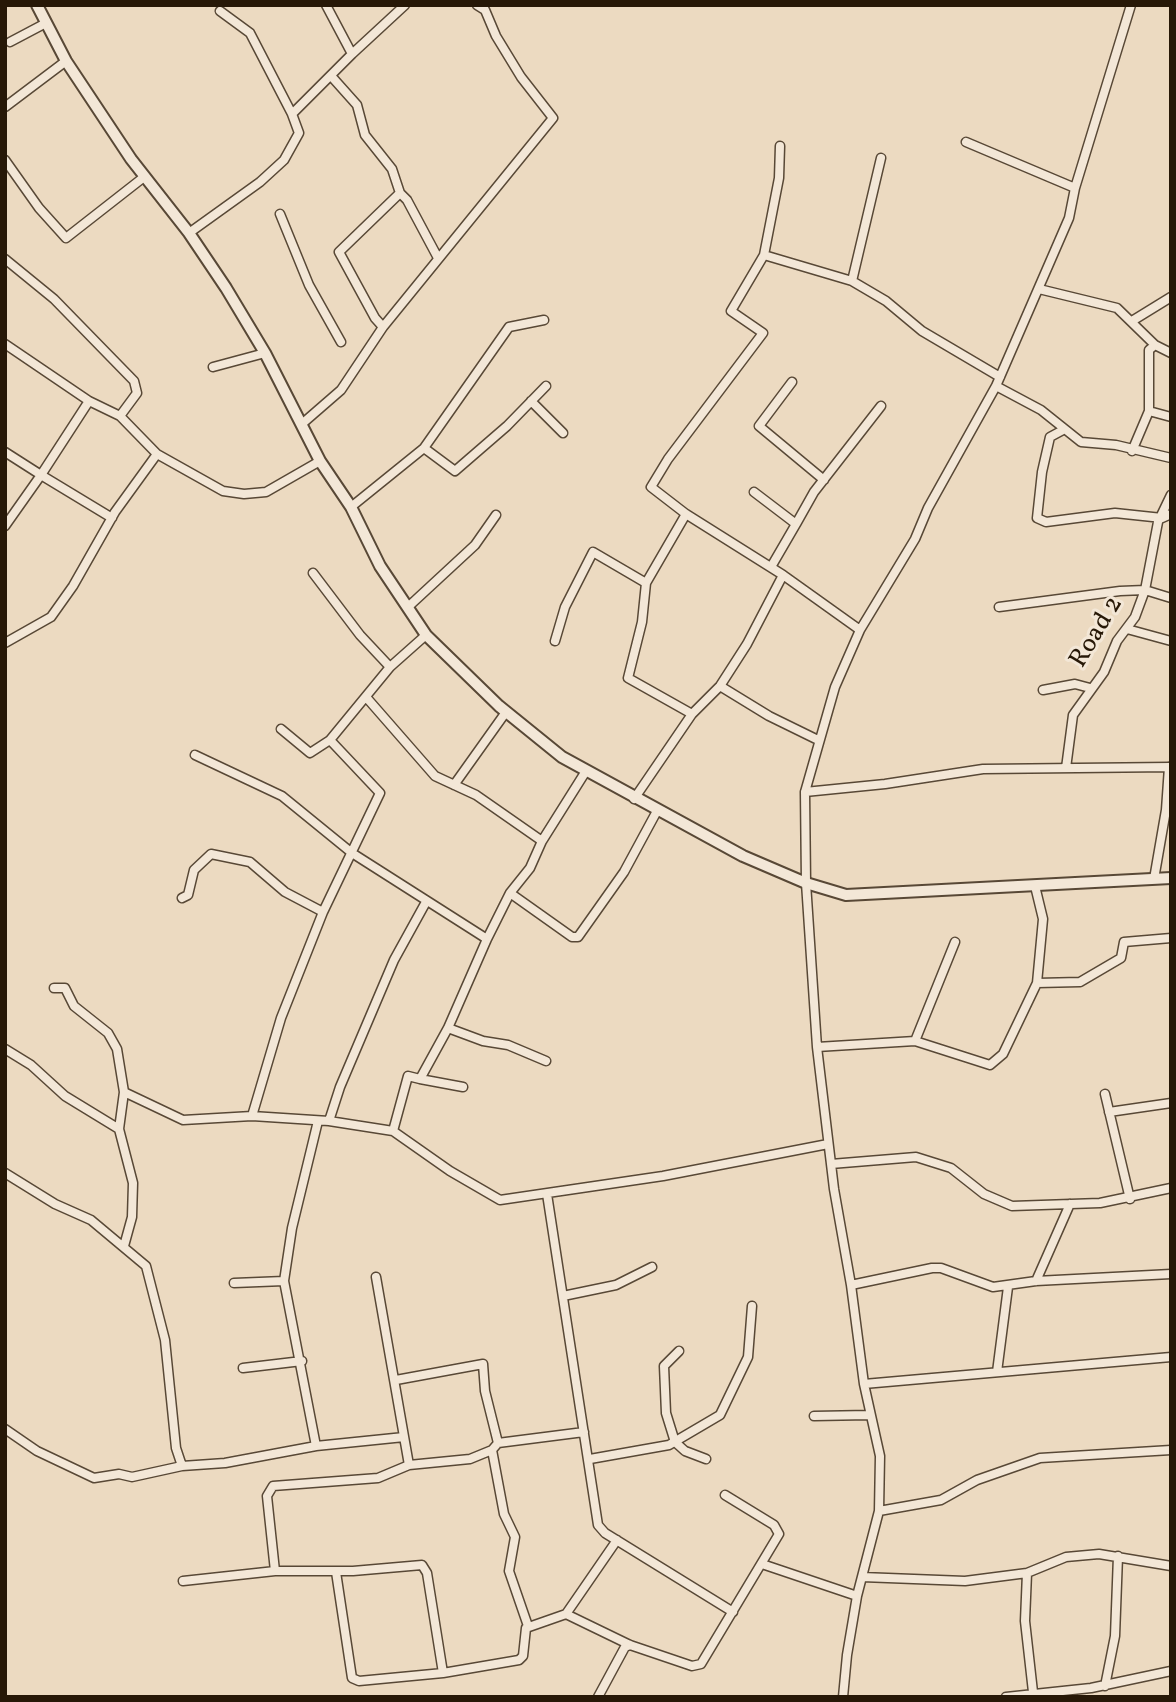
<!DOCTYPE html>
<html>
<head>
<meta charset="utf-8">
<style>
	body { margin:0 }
	#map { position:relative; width:1176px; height:1702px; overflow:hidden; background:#ecdac1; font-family:Vollkorn,serif }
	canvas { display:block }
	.frame { position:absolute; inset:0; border:7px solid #271807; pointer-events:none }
</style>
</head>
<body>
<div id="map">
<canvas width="1176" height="1702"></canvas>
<div class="frame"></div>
</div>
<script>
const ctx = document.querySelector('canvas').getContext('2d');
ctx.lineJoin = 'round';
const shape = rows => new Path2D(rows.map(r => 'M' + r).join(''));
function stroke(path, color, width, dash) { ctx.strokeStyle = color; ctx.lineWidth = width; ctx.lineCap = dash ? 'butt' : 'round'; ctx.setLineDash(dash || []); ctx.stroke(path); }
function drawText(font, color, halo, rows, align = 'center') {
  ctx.font = font + ' Vollkorn,serif'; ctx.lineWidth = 6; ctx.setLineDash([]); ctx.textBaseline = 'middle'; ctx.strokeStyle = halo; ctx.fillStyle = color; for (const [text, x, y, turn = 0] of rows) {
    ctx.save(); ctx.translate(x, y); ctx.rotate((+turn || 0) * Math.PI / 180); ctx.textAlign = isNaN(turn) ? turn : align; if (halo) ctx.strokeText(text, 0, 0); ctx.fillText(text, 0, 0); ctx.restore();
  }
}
const minor = shape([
	[220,11,250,33,292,114],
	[10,42,46,23],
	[352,54,405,5],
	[332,77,357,105,365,135,392,169,400,193,407,200,438,258],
	[5,107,66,61],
	[966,142,1075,188],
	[780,146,779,178,764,255,731,311,763,333,668,459,651,487,686,514,783,575,860,630],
	[5,160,39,208,66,238,144,177],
	[280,214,309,285,341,342],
	[189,233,260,182,284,160,299,133,292,114,352,54,326,5],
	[764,255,852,281,886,301,922,331,1000,377],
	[5,259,54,299,134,381,137,393,120,416],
	[852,281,881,158],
	[1039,289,1117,308,1155,345,1149,350,1149,411,1132,451],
	[1132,321,1171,297],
	[383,327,375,318,339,252,400,193],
	[5,344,89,401,120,416,157,454,223,491,244,494,266,492,320,461],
	[1155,345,1171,353],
	[213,367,265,353],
	[792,382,759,426,824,480],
	[996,386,1041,410,1081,442,1116,445,1171,458],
	[531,401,563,433],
	[1149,411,1171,417],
	[303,423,341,390,383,327,553,118,521,77,496,36,485,10,477,5],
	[1063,430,1050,437,1042,472,1037,518,1046,522,1115,513,1162,518,1171,514],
	[424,448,509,327,544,320],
	[5,452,41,475,89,401],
	[754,492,796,524,771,567],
	[351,507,424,448,455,471,507,426,546,386],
	[686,514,646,583,642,622,628,678,692,714],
	[796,524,814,492,881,406],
	[5,526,41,475,112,518],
	[313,573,360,635,390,667,426,635],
	[408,607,475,545,496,515],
	[999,607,1120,591,1145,590,1171,598],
	[1127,629,1171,641],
	[555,641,565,607,593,552,646,583],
	[5,643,51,617,73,586,115,512,157,454],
	[720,686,769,716,818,740],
	[1043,690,1075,684,1090,688],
	[366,697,435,776,476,795,542,841],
	[330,740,390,667],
	[195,755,282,796,352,853,487,939,510,893,530,868,542,841,586,771],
	[1066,768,1073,715,1104,672,1117,641,1135,617,1145,590,1158,522,1171,495],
	[454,785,506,712],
	[805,792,885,784,983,769,1171,767],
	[634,799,692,714,720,686,747,644,783,575],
	[1154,879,1166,810,1169,767],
	[1035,886,1043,919,1037,983],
	[510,893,572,937,578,937,624,872,657,811],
	[182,898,188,895,194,870,211,854,250,862,285,892,323,912,380,793,330,740,310,753,281,729],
	[487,939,448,1028,483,1041,508,1045,546,1061],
	[54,988,65,988,74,1006,108,1033,117,1049,124,1092],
	[448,1028,420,1079,463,1087],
	[915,1041,955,942],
	[817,1047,915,1041,990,1065,1003,1054,1037,983,1080,982,1121,958,1124,942,1171,938],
	[5,1049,31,1065,65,1096,119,1129],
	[1105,1094,1130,1199],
	[1109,1112,1171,1103],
	[252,1116,281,1018,323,912],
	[329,1121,340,1087,394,960,426,902],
	[393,1131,408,1076,420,1079],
	[831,1164,916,1157,951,1168,984,1194,1012,1206,1100,1203,1171,1188],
	[5,1173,55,1204,91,1220,146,1266,165,1340,176,1448,182,1466,225,1463,316,1446,404,1437],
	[547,1194,598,1525,605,1533,733,1612],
	[124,1246,132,1217,133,1183,119,1129,124,1092,183,1120,252,1116,329,1121,393,1131,450,1171,500,1200,663,1176,828,1144],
	[376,1277,409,1465],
	[1036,1281,1070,1204],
	[234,1283,284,1281],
	[851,1285,932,1268,941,1268,993,1287,1036,1281,1171,1274],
	[563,1296,616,1285,652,1267],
	[679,1351,664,1366,666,1413,675,1442,685,1451,706,1459],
	[243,1368,302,1361],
	[997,1372,1008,1287],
	[396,1380,483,1364,485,1391,498,1443],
	[864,1384,1171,1357],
	[814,1416,869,1415],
	[5,1429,37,1451,94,1478,119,1474,132,1477,182,1466],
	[316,1446,284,1281,292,1228,318,1121],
	[492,1450,504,1514,515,1537,509,1571,528,1626],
	[590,1459,669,1445,720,1415,748,1357,752,1306],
	[879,1511,941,1500,977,1480,1040,1458,1171,1450],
	[762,1564,857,1596],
	[275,1571,267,1496,273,1486,378,1478,409,1465,470,1459,492,1450,498,1443,584,1432],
	[336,1572,352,1678,359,1681,443,1673,519,1660,523,1656,526,1628,566,1614,617,1540],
	[1027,1573,1025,1621,1033,1692],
	[862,1577,965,1581,1027,1573,1066,1557,1099,1554,1171,1566],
	[183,1581,275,1571,353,1571,422,1565,427,1573,443,1673],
	[566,1614,630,1645,692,1666,701,1664,779,1534,774,1525,725,1495],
	[1105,1686,1115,1636,1118,1556],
	[598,1697,625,1647,630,1645],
	[843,1697,847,1655,857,1596,879,1511,880,1456,864,1384,851,1285,834,1189,817,1047,806,883,805,792,835,687,860,630,915,539,928,508,996,386,1069,218,1075,188,1131,5],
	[1006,1697,1091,1688,1171,1671]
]);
const tertiary = shape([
	[37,5,66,61,131,159,189,233,226,288,265,353,320,461,351,507,380,566,426,635,499,706,562,757,743,856,806,883,846,895,1171,878]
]);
stroke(minor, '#584836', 11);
stroke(tertiary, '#584836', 14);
stroke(minor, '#f3e7d7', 8);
stroke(tertiary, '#f3e7d7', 10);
drawText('26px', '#271807', '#f3e7d7', [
	["Road 2",1098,633,-59]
]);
</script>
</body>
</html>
